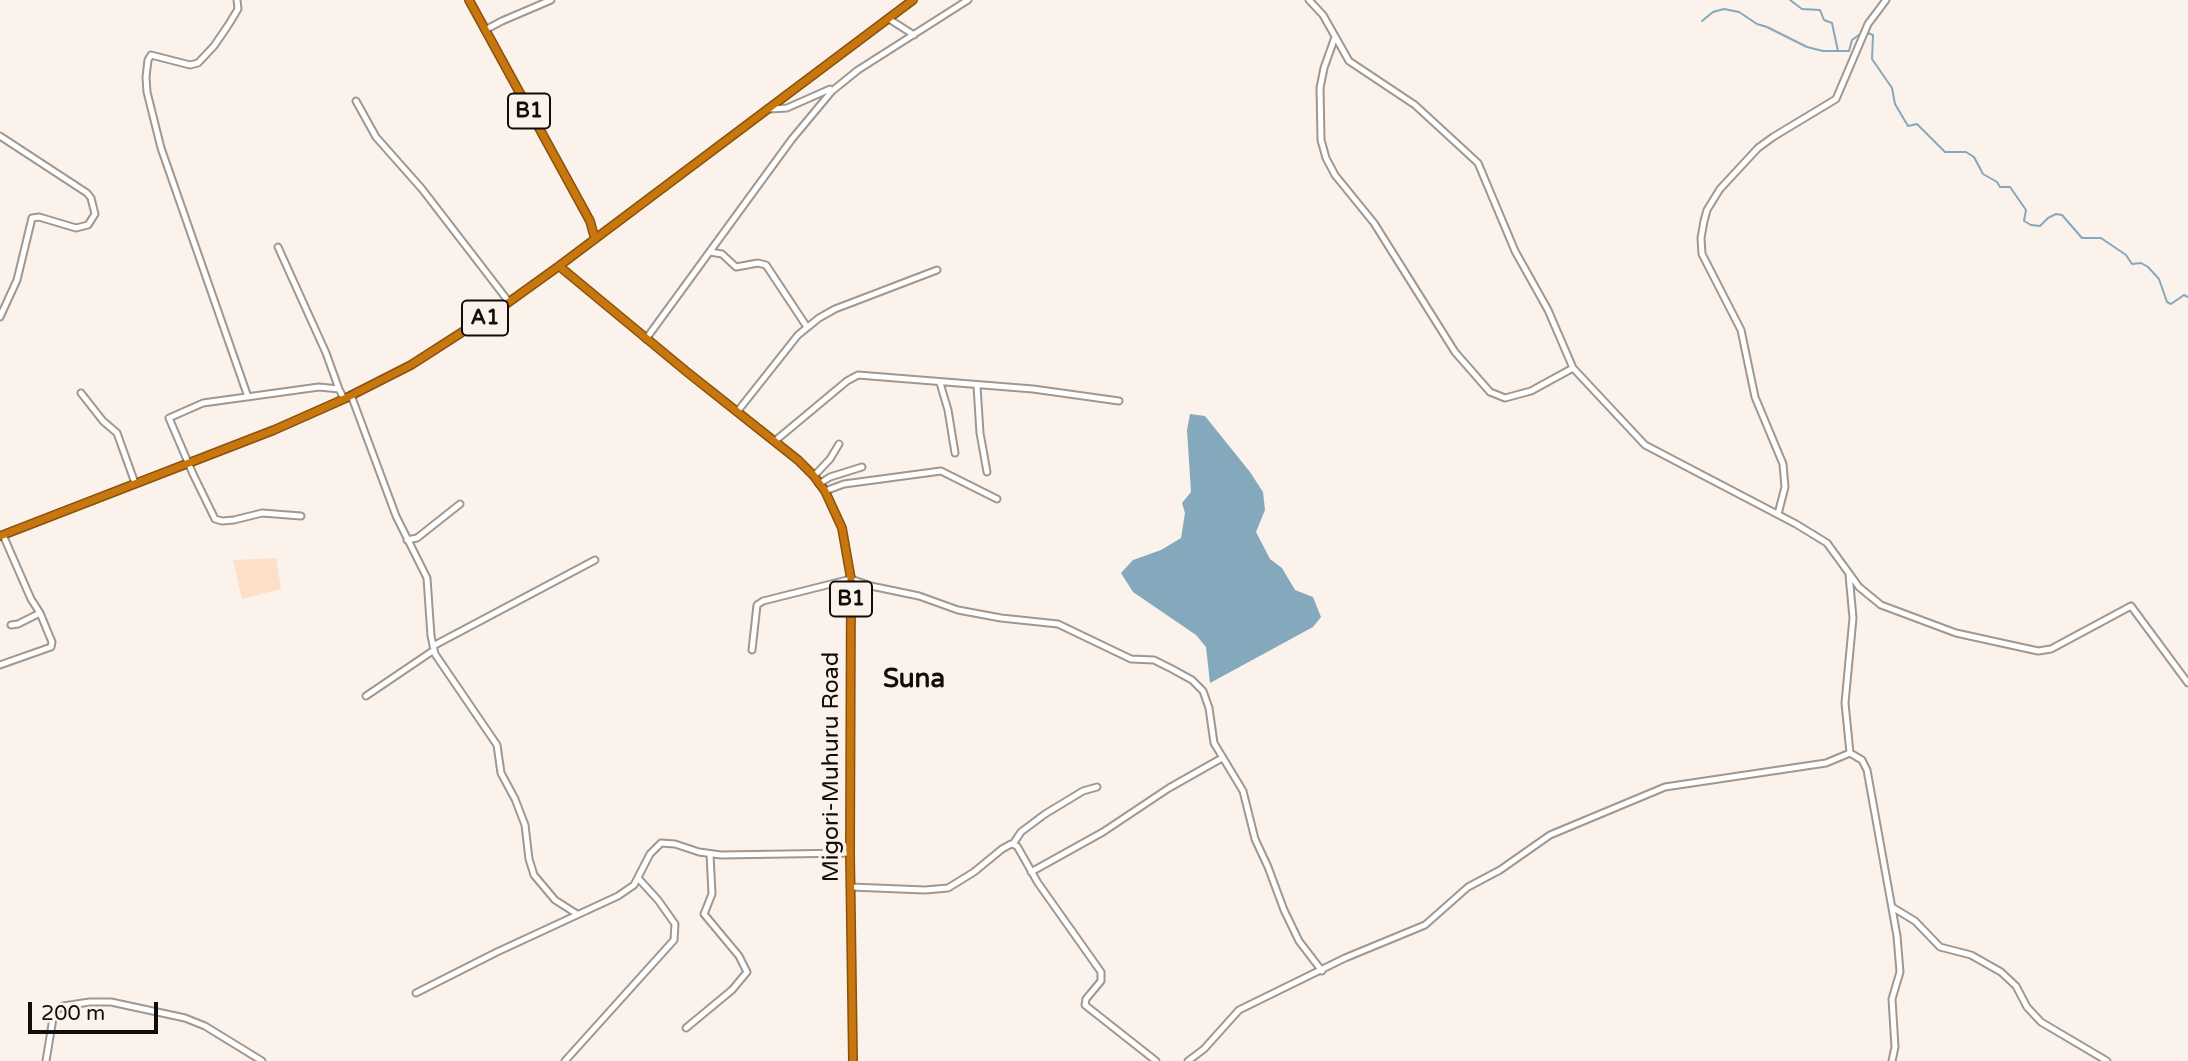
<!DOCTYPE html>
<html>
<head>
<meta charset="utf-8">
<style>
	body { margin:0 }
	#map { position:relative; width:2188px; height:1061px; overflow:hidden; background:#fbf2eb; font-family:"Varela Round",sans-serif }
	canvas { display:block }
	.scale { position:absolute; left:28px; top:1002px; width:130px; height:32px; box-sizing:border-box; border:4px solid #100d0a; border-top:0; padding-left:9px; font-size:21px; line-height:24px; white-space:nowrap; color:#100d0a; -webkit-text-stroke:5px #fbf2eb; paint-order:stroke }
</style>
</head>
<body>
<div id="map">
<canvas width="2188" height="1061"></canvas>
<div class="scale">200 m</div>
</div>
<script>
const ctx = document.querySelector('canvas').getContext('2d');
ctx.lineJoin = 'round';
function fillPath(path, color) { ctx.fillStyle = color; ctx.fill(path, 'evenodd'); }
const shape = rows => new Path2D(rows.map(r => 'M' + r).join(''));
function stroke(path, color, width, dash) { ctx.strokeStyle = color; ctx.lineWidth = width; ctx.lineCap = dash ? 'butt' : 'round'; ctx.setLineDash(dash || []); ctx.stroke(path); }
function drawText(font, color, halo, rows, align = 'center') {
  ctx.font = font + ' "Varela Round",sans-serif'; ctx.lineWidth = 7; ctx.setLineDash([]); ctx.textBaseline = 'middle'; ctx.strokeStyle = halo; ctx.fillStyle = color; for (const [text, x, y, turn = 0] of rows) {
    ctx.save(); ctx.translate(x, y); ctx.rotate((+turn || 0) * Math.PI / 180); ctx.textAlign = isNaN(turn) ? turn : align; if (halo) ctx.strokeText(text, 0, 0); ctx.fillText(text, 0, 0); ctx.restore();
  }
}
fillPath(shape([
	[276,558,281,589,242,599,233,560]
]), '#fce0c8');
fillPath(shape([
	[1190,414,1205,416,1250,472,1263,492,1265,510,1256,532,1270,559,1282,568,1295,590,1313,597,1321,617,1313,627,1210,683,1206,647,1196,635,1133,592,1121,573,1133,560,1161,550,1181,538,1185,513,1182,503,1191,492,1187,430]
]), '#84a9bd');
stroke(shape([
	[1790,0,1802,9,1820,10,1824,20,1832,23,1838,51,1849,51,1852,40,1863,32],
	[1702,21,1713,12,1724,9,1739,12,1757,24,1767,27,1807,47,1823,51,1838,51],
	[1868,33,1873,35,1872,59,1892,88,1895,104,1908,126,1917,124,1945,152,1966,152,1974,157,1983,174,1997,182,2000,187,2010,187,2026,210,2024,221,2031,225,2040,226,2048,218,2056,214,2062,215,2082,238,2101,238,2126,255,2132,264,2141,263,2148,267,2159,279,2167,302,2171,304,2184,295,2188,297]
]), '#84a9bd', 2);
const minor = shape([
	[237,0,238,9,229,24,214,46,198,63,190,65,151,55,148,60,146,77,147,92,161,148,248,397],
	[1309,0,1323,15,1349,61,1415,105,1478,163,1515,251,1548,310,1573,368,1645,445,1796,524,1827,543,1859,587,1881,605,1956,633,2038,651,2051,649,2131,606,2188,683],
	[889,19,914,35],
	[485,30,502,21,551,0],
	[1335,37,1324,68,1320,88,1321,140,1326,158,1335,175,1374,223,1455,352,1490,392,1505,398,1531,391,1573,368],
	[356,101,376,137,422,189,509,302],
	[769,109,787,108,830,89],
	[0,136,87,193,91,198,95,214,88,225,76,228,39,217,32,218,17,280,0,317],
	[278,247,326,353,339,389],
	[710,252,722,254,736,267,758,263,766,265,807,327],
	[646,339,792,139,832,91,858,70,968,0],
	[940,383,948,410,955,453],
	[977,386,980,433,987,472],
	[81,393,103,421,117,433,135,483],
	[351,395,396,516,427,578,431,636,435,654,497,745,501,773,515,799,525,825,529,859,534,875,555,900,577,914],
	[737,412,798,335,819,318,835,309,937,270],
	[775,441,847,381,858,375,1033,389,1119,401],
	[814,476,830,459,839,444],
	[819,484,830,477,862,467],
	[825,491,844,484,941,471,997,499],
	[1778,514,1785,487,1783,464,1755,397,1741,330,1702,254,1701,238,1704,221,1707,210,1720,189,1758,148,1773,137,1836,99,1868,24,1886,0],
	[301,516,262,513,234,520,222,521,215,519,193,474,169,418,203,403,319,387,339,389,344,399],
	[3,535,31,599,40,613,18,624,11,625],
	[407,540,417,538,460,504],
	[1849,575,1853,618,1845,703,1850,753],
	[433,646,595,560],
	[752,650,757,605,763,601,851,579,871,586,919,596,958,610,1001,618,1058,624,1131,659,1154,660,1172,669,1192,680,1203,691,1209,708,1214,743,1243,791,1255,839,1268,867,1284,910,1299,941,1322,971],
	[0,665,51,647,52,642,40,613],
	[366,696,434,650],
	[1850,753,1862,760,1867,770,1897,936,1900,972,1892,999,1895,1047,1892,1061],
	[1013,844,1021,832,1045,814,1083,791,1097,787],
	[1031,872,1103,832,1169,788,1222,758],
	[851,887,925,890,948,888,974,872,1002,849,1011,844,1017,846,1038,883,1101,972,1101,981,1086,999,1085,1005,1156,1061],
	[1892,907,1915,921,1940,947,1971,955,2001,972,2016,986,2027,1007,2041,1022,2107,1061],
	[416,993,497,952,618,896,634,885,650,854,661,843,675,844,699,852,721,855,850,853],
	[686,1028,732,990,747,972,739,956,704,914,712,894,710,854],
	[46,1061,54,1012,63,1006,90,1002,111,1002,185,1018,205,1026,262,1061],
	[565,1061,674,940,675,924,658,900,638,878],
	[1188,1061,1204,1049,1239,1010,1345,958,1425,925,1468,887,1500,870,1550,835,1665,787,1826,763,1850,753]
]);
const highway = shape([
	[469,0,590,221,595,239],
	[559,266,687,372,798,460,814,476,825,491,842,528,851,579,850,853,853,1061],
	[0,536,274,430,344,399,411,365,509,302,559,266,913,0]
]);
stroke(minor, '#9f9790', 9);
stroke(highway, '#88510d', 10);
stroke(minor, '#fff', 5);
stroke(highway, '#c8760e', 7);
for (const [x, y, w] of [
	[529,111,42],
	[485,318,46],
	[851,599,42]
]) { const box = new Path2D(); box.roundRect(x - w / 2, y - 17.5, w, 35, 5); ctx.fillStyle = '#fbf2eb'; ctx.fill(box); stroke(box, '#100d0a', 2); }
drawText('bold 21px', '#100d0a', null, [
	["B1",529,111],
	["A1",485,318],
	["B1",851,599]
]);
drawText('23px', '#100d0a', '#fbf2eb', [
	["Migori-Muhuru Road",832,767,-90]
]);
drawText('bold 26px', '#100d0a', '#fbf2eb', [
	["Suna",914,680]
]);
</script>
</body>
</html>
